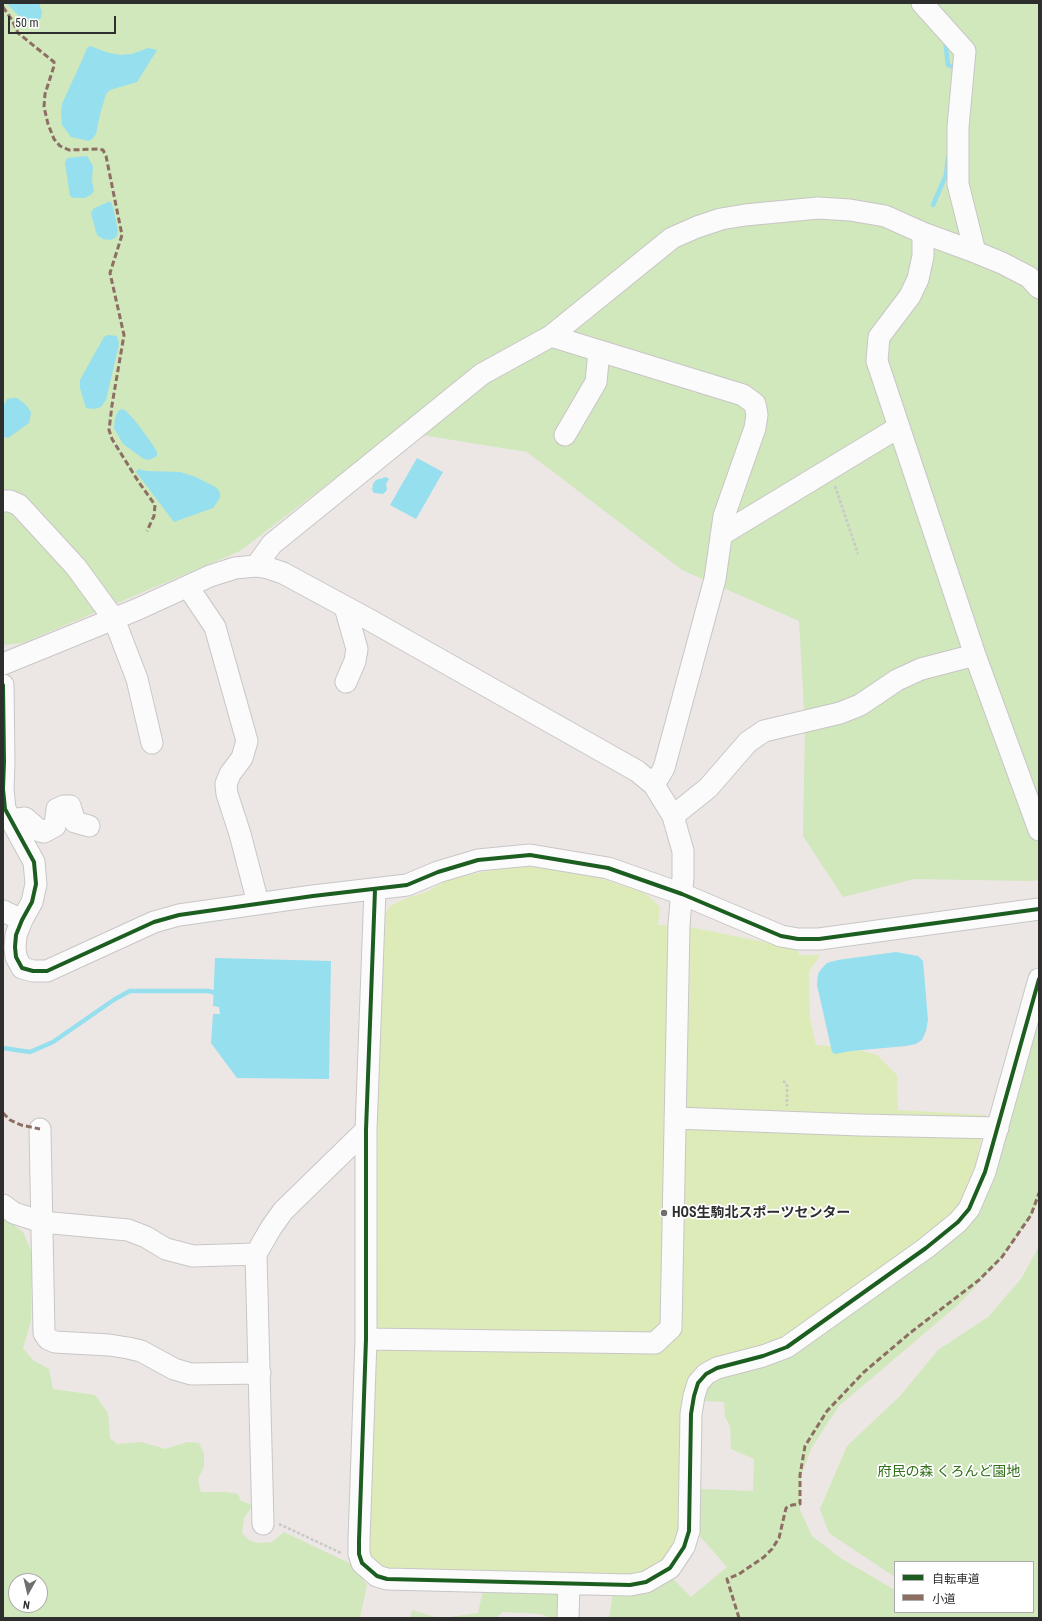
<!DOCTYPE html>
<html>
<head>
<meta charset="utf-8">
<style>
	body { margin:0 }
	#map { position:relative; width:1042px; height:1621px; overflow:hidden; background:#ece7e4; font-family:"Roboto Condensed","Noto Sans JP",sans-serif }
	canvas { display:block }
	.frame { position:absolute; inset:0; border:4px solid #2e2e2e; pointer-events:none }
	.legend { position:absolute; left:894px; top:1561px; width:140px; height:52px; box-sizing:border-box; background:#fff; border:1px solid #ababab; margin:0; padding:5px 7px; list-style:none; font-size:12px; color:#2e2e2e }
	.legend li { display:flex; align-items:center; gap:8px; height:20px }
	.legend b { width:20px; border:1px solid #ababab }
	.north { position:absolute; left:8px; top:1573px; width:40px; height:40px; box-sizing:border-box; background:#fff; border:1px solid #ababab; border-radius:50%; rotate:188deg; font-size:11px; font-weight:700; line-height:16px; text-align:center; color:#2e2e2e }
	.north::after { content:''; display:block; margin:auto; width:14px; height:18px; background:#706f6e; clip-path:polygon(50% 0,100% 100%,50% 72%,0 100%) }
	.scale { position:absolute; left:8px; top:16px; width:108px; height:18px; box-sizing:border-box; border:2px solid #2e2e2e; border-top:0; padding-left:5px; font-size:12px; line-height:14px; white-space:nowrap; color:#2e2e2e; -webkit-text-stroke:3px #fff; paint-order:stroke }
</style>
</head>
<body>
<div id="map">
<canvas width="1042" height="1621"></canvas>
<div class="frame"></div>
<ul class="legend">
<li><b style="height:5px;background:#1b5e20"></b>自転車道</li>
<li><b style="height:5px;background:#8d6e63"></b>小道</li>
</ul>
<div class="north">N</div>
<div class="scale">50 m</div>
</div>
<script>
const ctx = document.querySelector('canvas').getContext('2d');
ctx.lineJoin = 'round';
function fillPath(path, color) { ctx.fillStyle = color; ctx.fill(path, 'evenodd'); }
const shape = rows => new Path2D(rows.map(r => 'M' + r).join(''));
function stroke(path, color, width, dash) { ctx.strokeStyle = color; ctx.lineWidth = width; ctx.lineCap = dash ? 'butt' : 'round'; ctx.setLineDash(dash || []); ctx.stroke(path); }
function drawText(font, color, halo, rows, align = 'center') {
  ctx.font = font + ' "Roboto Condensed","Noto Sans JP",sans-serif'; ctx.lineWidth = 3.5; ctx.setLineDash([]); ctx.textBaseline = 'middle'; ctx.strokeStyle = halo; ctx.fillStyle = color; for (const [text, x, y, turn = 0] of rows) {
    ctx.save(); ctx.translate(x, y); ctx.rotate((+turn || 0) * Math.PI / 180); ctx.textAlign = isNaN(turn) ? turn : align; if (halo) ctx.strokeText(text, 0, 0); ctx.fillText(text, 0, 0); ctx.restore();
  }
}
fillPath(shape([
	[3,3,1039,3,1039,880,1031,881,914,879,843,897,803,836,805,726,799,621,682,570,527,452,397,431,240,551,23,643,3,645],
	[1039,1025,1039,1201,1033,1214,1002,1258,960,1303,839,1406,812,1447,801,1476,800,1510,812,1536,842,1559,895,1590,895,1612,1033,1612,1033,1562,895,1562,895,1577,829,1533,820,1509,847,1446,900,1396,938,1350,988,1317,1021,1279,1039,1246,1039,1618,609,1618,613,1594,658,1586,673,1579,691,1597,727,1567,696,1532,699,1489,753,1491,754,1459,731,1449,730,1426,725,1417,724,1402,702,1401,707,1385,975,1218,984,1202,1001,1140,1034,1036],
	[3,1217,23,1232,32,1253,31,1321,23,1348,33,1360,49,1369,53,1389,95,1395,108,1413,110,1438,117,1444,142,1442,165,1449,188,1442,199,1443,204,1454,204,1466,198,1480,201,1492,226,1492,238,1494,241,1501,253,1505,244,1518,242,1533,249,1540,258,1543,272,1542,284,1532,351,1564,367,1585,360,1618,3,1618],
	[16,1581,40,1581,40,1605,16,1605],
	[483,1591,558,1593,560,1618,552,1618,540,1614,503,1612,496,1618,442,1618,478,1613],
	[412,1610,438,1618,410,1618]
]), '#d1e7bc');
fillPath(shape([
	[522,865,588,874,645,893,660,907,658,925,679,925,700,929,795,948,800,955,820,955,809,972,810,1018,816,1045,852,1048,877,1055,897,1075,898,1110,986,1115,972,1182,960,1202,942,1225,790,1336,708,1365,678,1539,670,1553,661,1562,651,1569,629,1578,389,1571,373,1563,367,1549,377,1339,379,936,383,916,390,906,407,898,427,892,451,878]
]), '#ddebb9');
fillPath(shape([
	[6,3,39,3,42,12,41,18,37,21,30,22,19,16],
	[90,46,109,53,121,55,132,54,148,48,157,50,137,82,110,90,106,94,100,114,96,134,92,139,89,141,71,137,62,125,61,113,62,104,83,58,87,48],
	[87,156,93,166,92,181,94,190,92,194,85,198,74,198,70,196,65,163,67,158],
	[108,202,111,202,113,207,118,230,117,236,115,238,110,240,103,239,97,235,91,214,93,209],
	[108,335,117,336,119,344,106,400,101,407,94,409,86,408,80,388,80,380,104,337],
	[12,398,17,398,25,404,31,412,30,419,29,423,8,438,3,436,3,407,7,399],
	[122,409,126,411,136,422,153,445,157,452,157,456,149,460,144,459,123,444,114,428,115,418,118,411],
	[417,458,443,472,416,519,390,505],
	[138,469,147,471,180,472,196,477,217,488,220,493,220,498,213,508,174,522,136,472],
	[386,477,389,479,386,484,387,490,383,494,374,493,372,490,373,484,376,480],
	[896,952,918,956,923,961,928,1020,926,1031,922,1040,916,1044,906,1046,851,1051,835,1054,832,1052,817,985,818,974,822,968,827,963,838,960],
	[215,958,331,961,329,1079,237,1078,211,1043,213,1014,220,1014,219,1007,213,1006]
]), '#95dfef');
stroke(shape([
	[945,40,948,65,955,68,955,71],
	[933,205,946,175,948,158],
	[3,1048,30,1052,53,1042,115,999,130,991,209,991,219,994]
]), '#95dfef', 4.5);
const minor = shape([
	[923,233,923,256,918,279,910,296,879,337,877,361,975,655,1039,830],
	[975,252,1002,263,1029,277,1039,288],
	[551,336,743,395,755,404,757,415,755,428,724,516,715,579,664,768,654,785],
	[565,435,596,382,599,351],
	[3,501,10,501,19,505,76,567,114,619,137,679,152,743],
	[721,535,899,427],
	[256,566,272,544,482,374,551,336,672,238,697,227,721,219,745,215,818,208,850,210,885,216,923,233,975,252,958,184,958,127,965,51,922,3],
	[188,587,215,627,247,741,242,758,230,774,226,784,227,794,240,834,258,903],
	[345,607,357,649,355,661,346,682],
	[3,664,138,609,210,576,235,568,256,566,268,568,283,573,368,619,637,771,654,785,673,816,683,851,683,877,679,925,671,1328,655,1343,366,1339],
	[3,685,4,762,3,789,5,809,34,862,36,884,32,902,22,920,16,935,15,947,16,957,22,968,33,971,47,971,154,922,179,915,313,896,407,885,438,872,478,860,530,855,608,868,682,894,781,936,798,939,819,939,1039,909],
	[673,816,708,788,748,742,764,731,840,713,860,705,897,680,921,669,975,655],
	[12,822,18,819,25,818,40,831,44,832,55,826,57,809,64,806,70,806,75,822,89,826],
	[375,890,366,1130,366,1339,359,1541,359,1554,362,1563,377,1576,387,1579,630,1585,646,1582,670,1568,684,1547,689,1531,691,1414,694,1396,698,1383,706,1374,717,1368,763,1356,787,1347,926,1248,958,1222,969,1209,985,1172,1039,979],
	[3,911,22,920],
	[675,1118,860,1125,998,1128],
	[40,1129,44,1333,48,1339,55,1342,109,1345,128,1348,141,1351,174,1369,191,1374,260,1373],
	[3,1205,14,1213,42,1222,128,1230,146,1237,166,1249,193,1256,256,1254],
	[263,1524,256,1254,271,1228,283,1211,366,1130],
	[568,1618,569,1584]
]);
stroke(minor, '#c8c6c6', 23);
stroke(shape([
	[835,486,858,554],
	[783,1081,787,1084,787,1106],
	[279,1524,341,1553]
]), '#c9c9c8', 2.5, [3, 2]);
stroke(minor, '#fcfbfb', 21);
stroke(shape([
	[3,7,12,20,18,33,54,62,54,66,45,94,44,107,48,124,54,139,60,146,69,150,98,149,103,150,106,156,122,235,110,273,124,335,112,405,109,430,112,439,138,481,155,505,154,516,147,531],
	[3,1113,10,1120,21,1125,40,1129],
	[739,1618,727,1579,739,1574,764,1557,772,1549,779,1538,786,1508,792,1505,800,1504,800,1475,805,1446,827,1411,864,1372,910,1333,979,1280,1002,1257,1031,1215,1039,1193]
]), '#8d6e63', 3, [6, 3]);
stroke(shape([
	[3,685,4,762,3,789,5,809,34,862,36,884,32,902,22,920,16,935,15,947,16,957,22,968,33,971,47,971,154,922,179,915,313,896,407,885,438,872,478,860,530,855,608,868,682,894,781,936,798,939,819,939,1039,909],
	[375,890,366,1130,366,1339,359,1541,359,1554,362,1563,377,1576,387,1579,630,1585,646,1582,670,1568,684,1547,689,1531,691,1414,694,1396,698,1383,706,1374,717,1368,763,1356,787,1347,926,1248,958,1222,969,1209,985,1172,1039,979]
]), '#1b5e20', 4);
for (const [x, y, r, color] of [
	[664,1213,4,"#706f6e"]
]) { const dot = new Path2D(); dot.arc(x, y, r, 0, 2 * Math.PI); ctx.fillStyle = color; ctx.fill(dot); stroke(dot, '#fff', 1.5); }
drawText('bold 14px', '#2e2e2e', '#fff', [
	["HOS生駒北スポーツセンター",672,1213]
], 'left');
drawText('14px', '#317018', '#fff', [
	["府民の森 くろんど園地",949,1472]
]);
</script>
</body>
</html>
